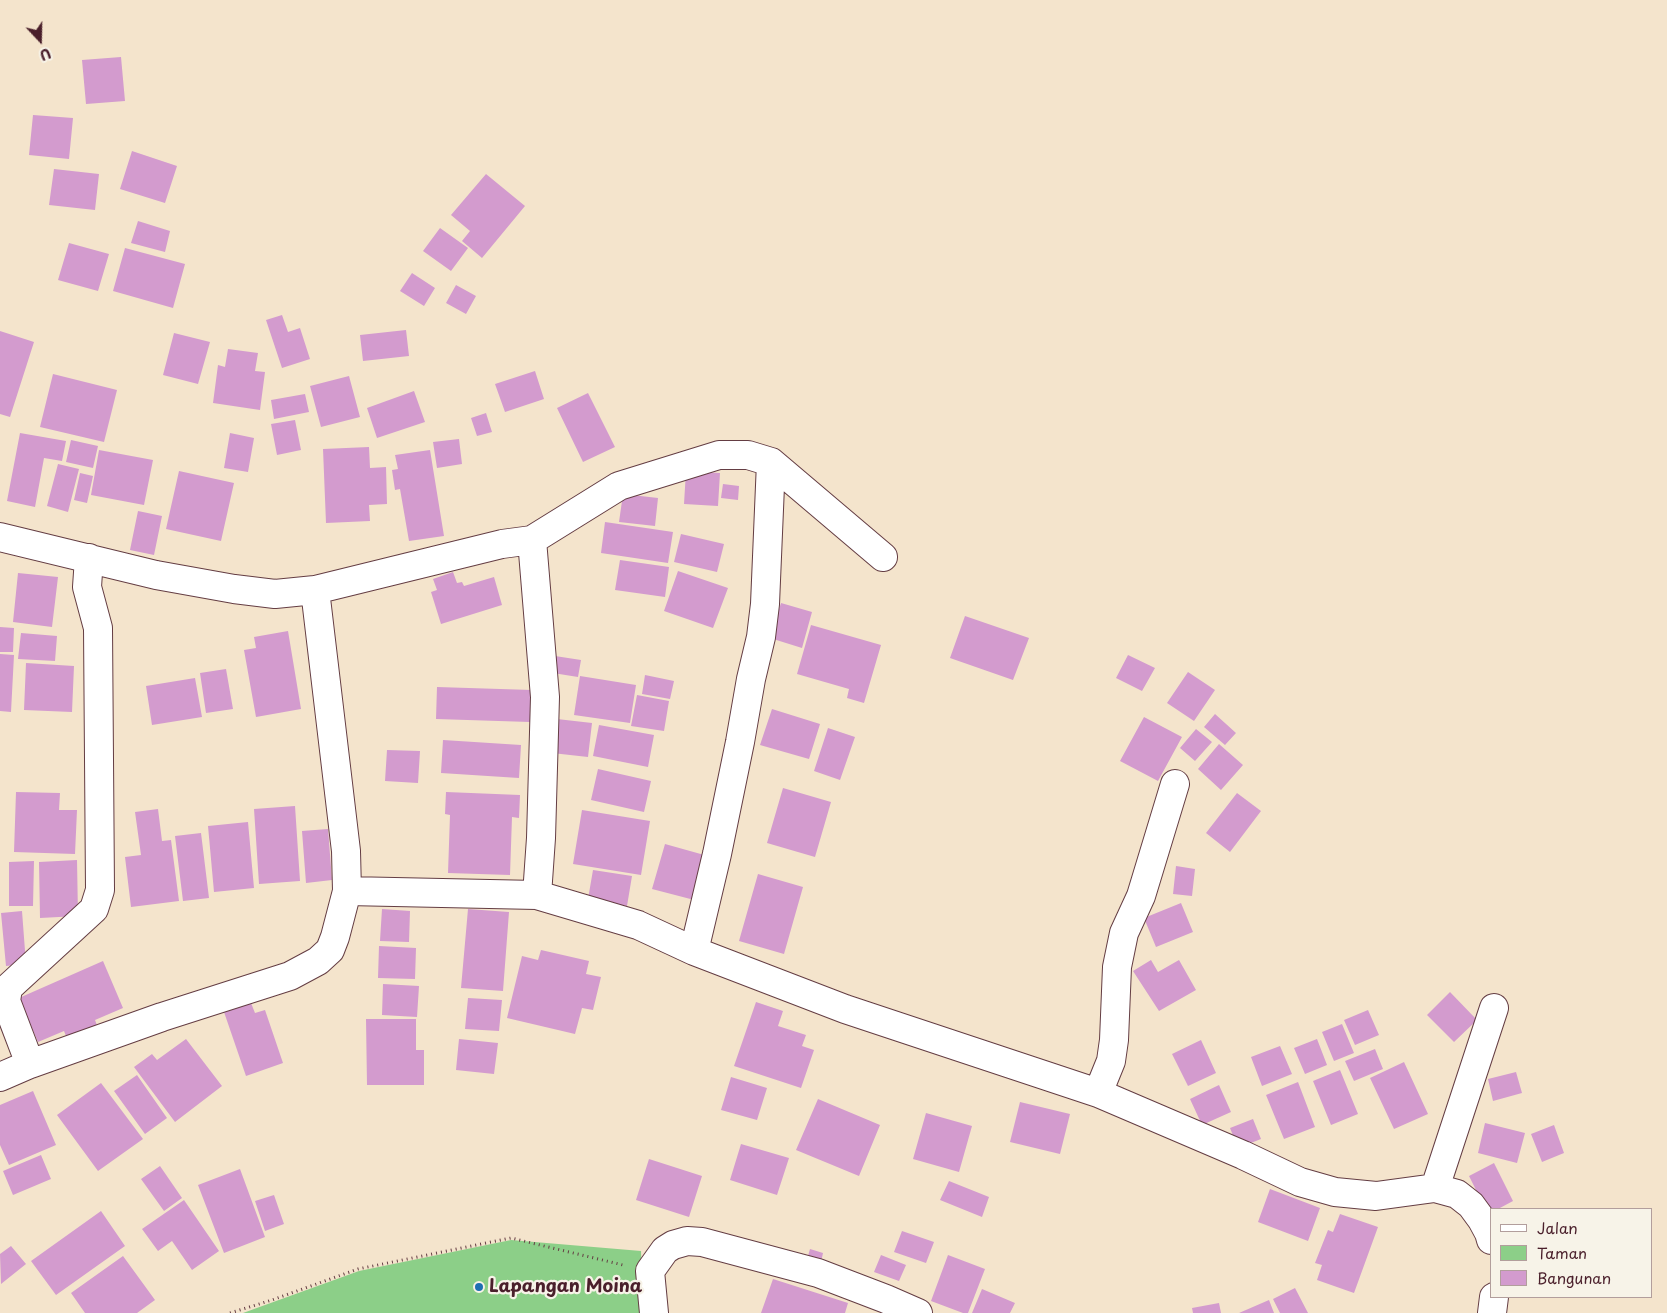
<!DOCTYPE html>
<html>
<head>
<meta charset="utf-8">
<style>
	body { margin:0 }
	#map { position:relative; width:1667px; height:1313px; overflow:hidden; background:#f4e4cc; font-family:"Playpen Sans",sans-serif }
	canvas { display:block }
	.legend { position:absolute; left:1490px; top:1208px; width:162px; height:90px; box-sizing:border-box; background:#f7f3e8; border:1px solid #b29e9c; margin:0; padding:6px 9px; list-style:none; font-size:15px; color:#4a1f2b }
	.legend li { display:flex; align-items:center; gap:10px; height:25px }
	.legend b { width:25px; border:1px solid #b29e9c }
	.north { position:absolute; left:15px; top:15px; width:50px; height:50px; -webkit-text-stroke:4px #f7f3e8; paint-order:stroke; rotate:159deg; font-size:14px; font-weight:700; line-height:20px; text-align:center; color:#4a1f2b }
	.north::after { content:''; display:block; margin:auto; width:18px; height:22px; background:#4a1f2b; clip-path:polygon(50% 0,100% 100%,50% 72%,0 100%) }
</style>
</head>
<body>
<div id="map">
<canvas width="1667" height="1313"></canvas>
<ul class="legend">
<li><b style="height:6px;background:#fff"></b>Jalan</li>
<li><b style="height:14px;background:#8ccf88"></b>Taman</li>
<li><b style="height:14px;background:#d39bce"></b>Bangunan</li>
</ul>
<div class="north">U</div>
</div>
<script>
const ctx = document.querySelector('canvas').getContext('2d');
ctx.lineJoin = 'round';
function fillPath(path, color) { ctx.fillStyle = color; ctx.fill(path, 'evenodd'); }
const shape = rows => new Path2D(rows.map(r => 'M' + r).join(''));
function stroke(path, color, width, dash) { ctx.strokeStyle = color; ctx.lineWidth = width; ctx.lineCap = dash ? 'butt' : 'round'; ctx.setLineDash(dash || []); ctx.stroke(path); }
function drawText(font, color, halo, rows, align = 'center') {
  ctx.font = font + ' "Playpen Sans",sans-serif'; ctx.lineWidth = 4.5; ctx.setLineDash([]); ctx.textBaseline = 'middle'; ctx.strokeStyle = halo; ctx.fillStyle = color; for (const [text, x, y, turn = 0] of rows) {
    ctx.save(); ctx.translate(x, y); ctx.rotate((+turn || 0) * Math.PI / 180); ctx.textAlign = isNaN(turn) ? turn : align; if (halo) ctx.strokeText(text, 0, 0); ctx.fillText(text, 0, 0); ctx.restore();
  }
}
fillPath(shape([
	[511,1240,641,1251,643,1313,243,1313,359,1271]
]), '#8ccf88');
fillPath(shape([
	[121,57,125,101,86,104,82,60],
	[33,115,73,118,69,159,29,155],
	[132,151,177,166,165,203,120,189],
	[54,169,99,174,95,210,49,205],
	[486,174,525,206,482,258,462,241,470,231,451,215],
	[138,221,170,231,165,252,131,243],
	[440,228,468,248,451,271,423,251],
	[69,243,109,254,98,291,58,280],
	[125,248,185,264,173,308,113,291],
	[412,273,435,288,424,306,400,291],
	[456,285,476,296,466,314,446,303],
	[282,315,288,332,300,328,310,359,282,368,266,320],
	[406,330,409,356,363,361,360,335],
	[0,331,34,342,10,417,0,414],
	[174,333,210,342,198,384,163,375],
	[228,349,258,353,255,371,265,372,260,410,213,403,218,365,225,367],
	[535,371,544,399,505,412,495,384],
	[53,374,117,390,104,442,40,427],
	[349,376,360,417,321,427,310,386],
	[414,391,425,422,377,438,367,408],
	[588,393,615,447,583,462,557,408],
	[305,394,309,412,274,419,271,400],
	[486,413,492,432,477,436,471,418],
	[295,420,301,450,277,455,271,424],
	[20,433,66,441,62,461,44,458,35,507,7,501],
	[230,433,254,438,248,472,224,468],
	[459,439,462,464,437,468,433,442],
	[71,440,98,446,93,468,66,462],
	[369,447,370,468,386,467,387,504,369,505,370,521,326,523,323,449],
	[99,450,153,460,144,505,91,495],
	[430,450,444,536,409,541,400,489,395,490,392,470,398,469,395,455],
	[58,464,79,469,68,512,47,506],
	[179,471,234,483,221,541,166,529],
	[686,471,720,473,718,506,684,504],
	[80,473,93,476,87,503,74,500],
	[723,484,739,486,738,500,721,498],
	[623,494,658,498,655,526,619,522],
	[138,511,162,516,154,555,130,550],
	[605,522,673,532,668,563,601,553],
	[681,534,724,544,717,572,674,562],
	[620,560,669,567,665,597,615,590],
	[678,571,728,588,713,628,664,611],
	[453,572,457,583,462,582,464,586,494,577,502,605,441,624,431,592,437,590,433,579],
	[18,573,58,577,52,627,13,622],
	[781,603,812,612,802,648,770,638],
	[965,616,1029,638,1013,680,950,658],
	[811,625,881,645,864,703,847,698,849,689,797,674],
	[0,627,14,628,13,652,0,652],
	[288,631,301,709,256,717,244,650,256,648,254,637],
	[21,633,57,636,55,661,18,659],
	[0,654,14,655,11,712,0,711],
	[1128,655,1155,668,1142,691,1116,678],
	[555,656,581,660,578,677,553,673],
	[26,663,74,666,72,712,24,710],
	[226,669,233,709,206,713,200,673],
	[1188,672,1215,690,1194,721,1167,703],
	[645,675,674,681,670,699,642,694],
	[580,676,636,685,630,723,574,715],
	[195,678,202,717,152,725,146,686],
	[437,687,532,690,530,722,436,719],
	[637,695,669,701,664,731,631,726],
	[772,709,820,724,809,759,760,745],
	[1215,714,1236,733,1225,745,1204,727],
	[1144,717,1182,737,1158,781,1120,761],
	[557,719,592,723,588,757,552,753],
	[599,725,654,735,648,767,593,756],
	[828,728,855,737,840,780,814,771],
	[1196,729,1212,742,1195,761,1180,748],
	[443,740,521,745,519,778,441,773],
	[1219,744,1243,765,1221,790,1198,769],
	[387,750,420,751,418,783,385,781],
	[598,769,651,781,644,812,591,800],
	[783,788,831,802,815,857,767,843],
	[16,792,60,793,59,810,77,810,75,854,14,852],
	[446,792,520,795,519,818,512,817,510,875,448,873,450,815,445,814],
	[1237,793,1261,811,1230,852,1206,833],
	[295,806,300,881,259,884,254,809],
	[158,809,162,841,171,840,179,901,131,907,125,857,141,855,135,812],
	[582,810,650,821,641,875,573,864],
	[248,822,254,888,214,892,208,826],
	[328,829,332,880,306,883,302,831],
	[201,833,209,898,183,901,175,836],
	[665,844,715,858,702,902,652,889],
	[77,860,78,916,40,918,39,862],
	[34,861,33,906,9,906,9,862],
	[1176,866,1195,869,1192,896,1173,894],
	[593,870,632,876,627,906,588,899],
	[758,874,803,887,784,954,739,941],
	[1181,903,1193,932,1156,947,1144,918],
	[382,909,410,911,409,942,380,941],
	[468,909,509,912,503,991,461,988],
	[22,911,26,964,6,966,1,913],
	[379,946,416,948,415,979,378,978],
	[541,950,589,961,586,974,601,977,593,1010,582,1008,575,1034,507,1018,522,956,538,960],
	[1151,960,1158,972,1179,960,1196,990,1159,1011,1133,971],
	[103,961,123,1008,95,1020,98,1028,68,1041,64,1031,38,1042,19,998],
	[383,984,419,986,417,1017,382,1015],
	[1450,992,1477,1020,1454,1042,1427,1015],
	[468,998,502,1000,499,1031,465,1029],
	[756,1002,783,1011,778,1026,806,1035,802,1046,814,1050,801,1088,734,1066],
	[251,1003,255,1013,265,1010,283,1063,246,1076,224,1012],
	[1368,1010,1379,1035,1355,1045,1344,1020],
	[366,1019,416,1019,416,1050,424,1050,424,1085,367,1085],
	[1342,1024,1354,1053,1334,1061,1322,1032],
	[186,1039,222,1086,175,1122,134,1067,152,1054,157,1060],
	[459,1039,498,1043,494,1074,456,1070],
	[1317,1039,1327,1065,1305,1074,1294,1048],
	[1201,1040,1216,1073,1188,1086,1172,1054],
	[1280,1046,1292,1074,1262,1086,1251,1057],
	[1375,1049,1383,1069,1354,1081,1345,1061],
	[1404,1062,1428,1114,1394,1129,1370,1078],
	[1340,1070,1358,1114,1331,1125,1313,1081],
	[1516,1072,1522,1093,1493,1101,1488,1079],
	[137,1075,167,1118,145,1134,114,1091],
	[731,1077,767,1088,757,1120,721,1110],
	[1298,1082,1315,1127,1284,1139,1266,1095],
	[101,1083,143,1139,98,1171,57,1115],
	[1219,1085,1231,1112,1202,1125,1190,1099],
	[33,1091,56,1145,9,1165,0,1145,0,1105],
	[818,1099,880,1125,859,1176,796,1150],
	[1020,1102,1070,1114,1060,1154,1010,1142],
	[926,1113,972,1126,959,1172,913,1159],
	[1253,1119,1261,1139,1238,1148,1230,1128],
	[1485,1123,1525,1133,1517,1163,1478,1153],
	[1554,1125,1564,1153,1542,1162,1531,1134],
	[741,1144,789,1158,777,1195,730,1180],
	[41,1155,51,1179,13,1195,3,1171],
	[649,1159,702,1176,689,1217,636,1200],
	[1494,1163,1513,1201,1498,1209,1491,1209,1488,1214,1469,1176],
	[160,1166,182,1198,164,1211,141,1179],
	[240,1169,265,1237,224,1253,198,1185],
	[949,1181,989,1197,982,1217,940,1200],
	[1270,1189,1320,1208,1308,1241,1258,1222],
	[274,1195,284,1224,265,1231,255,1201],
	[184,1200,219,1251,192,1270,172,1241,158,1251,142,1229],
	[101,1211,125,1246,56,1295,31,1261],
	[1340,1214,1378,1227,1354,1293,1317,1280,1322,1265,1315,1263,1328,1230,1333,1232],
	[902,1231,934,1242,926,1263,894,1252],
	[11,1246,26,1264,1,1284,0,1254],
	[810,1249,823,1253,820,1267,806,1263],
	[881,1255,906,1265,899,1281,874,1272],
	[948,1255,985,1269,968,1313,963,1313,931,1301],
	[123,1256,155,1300,137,1313,85,1313,71,1293],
	[773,1279,848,1303,845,1313,761,1313],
	[1295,1288,1308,1313,1280,1313,1273,1299],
	[982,1289,1015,1303,1010,1313,972,1313],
	[1269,1300,1274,1313,1239,1313],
	[1219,1303,1221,1313,1193,1313,1192,1308]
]), '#d39bce');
const minor = shape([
	[0,537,156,575,234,589,275,594,315,590,502,544,532,540,619,486,719,455,748,455,771,462,883,557],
	[532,540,545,697,541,838,537,895],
	[347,891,537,895,638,925,694,951,845,1009,1098,1093,1243,1155,1300,1182,1335,1192,1376,1196,1435,1188,1457,1194,1471,1205,1482,1220,1489,1233,1491,1240],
	[694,951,717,854,740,742,751,679,761,637,765,604,771,462],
	[30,1064,6,1001,8,988,94,909,100,890,98,628,87,587,89,558],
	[0,1077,30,1064,162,1017,290,976,318,961,330,950,335,937,347,891,346,851,315,590],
	[1098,1093,1111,1061,1114,1040,1117,967,1124,933,1141,896,1175,784],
	[1435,1188,1494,1008],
	[654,1313,650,1271,665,1250,673,1245,687,1241,702,1242,818,1273,886,1299,918,1313],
	[1492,1313,1494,1297]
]);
stroke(minor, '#643d43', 30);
stroke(shape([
	[230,1313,272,1300,358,1269,511,1238,623,1265]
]), '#643d43', 3, [1, 4]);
stroke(minor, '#fff', 28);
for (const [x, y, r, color] of [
	[479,1287,5,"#1f6fb2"]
]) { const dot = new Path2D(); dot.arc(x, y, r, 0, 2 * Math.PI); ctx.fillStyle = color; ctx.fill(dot); stroke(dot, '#f7f3e8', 2); }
drawText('bold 18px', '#4a1f2b', '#f7f3e8', [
	["Lapangan Moina",489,1287]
], 'left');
</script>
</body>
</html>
